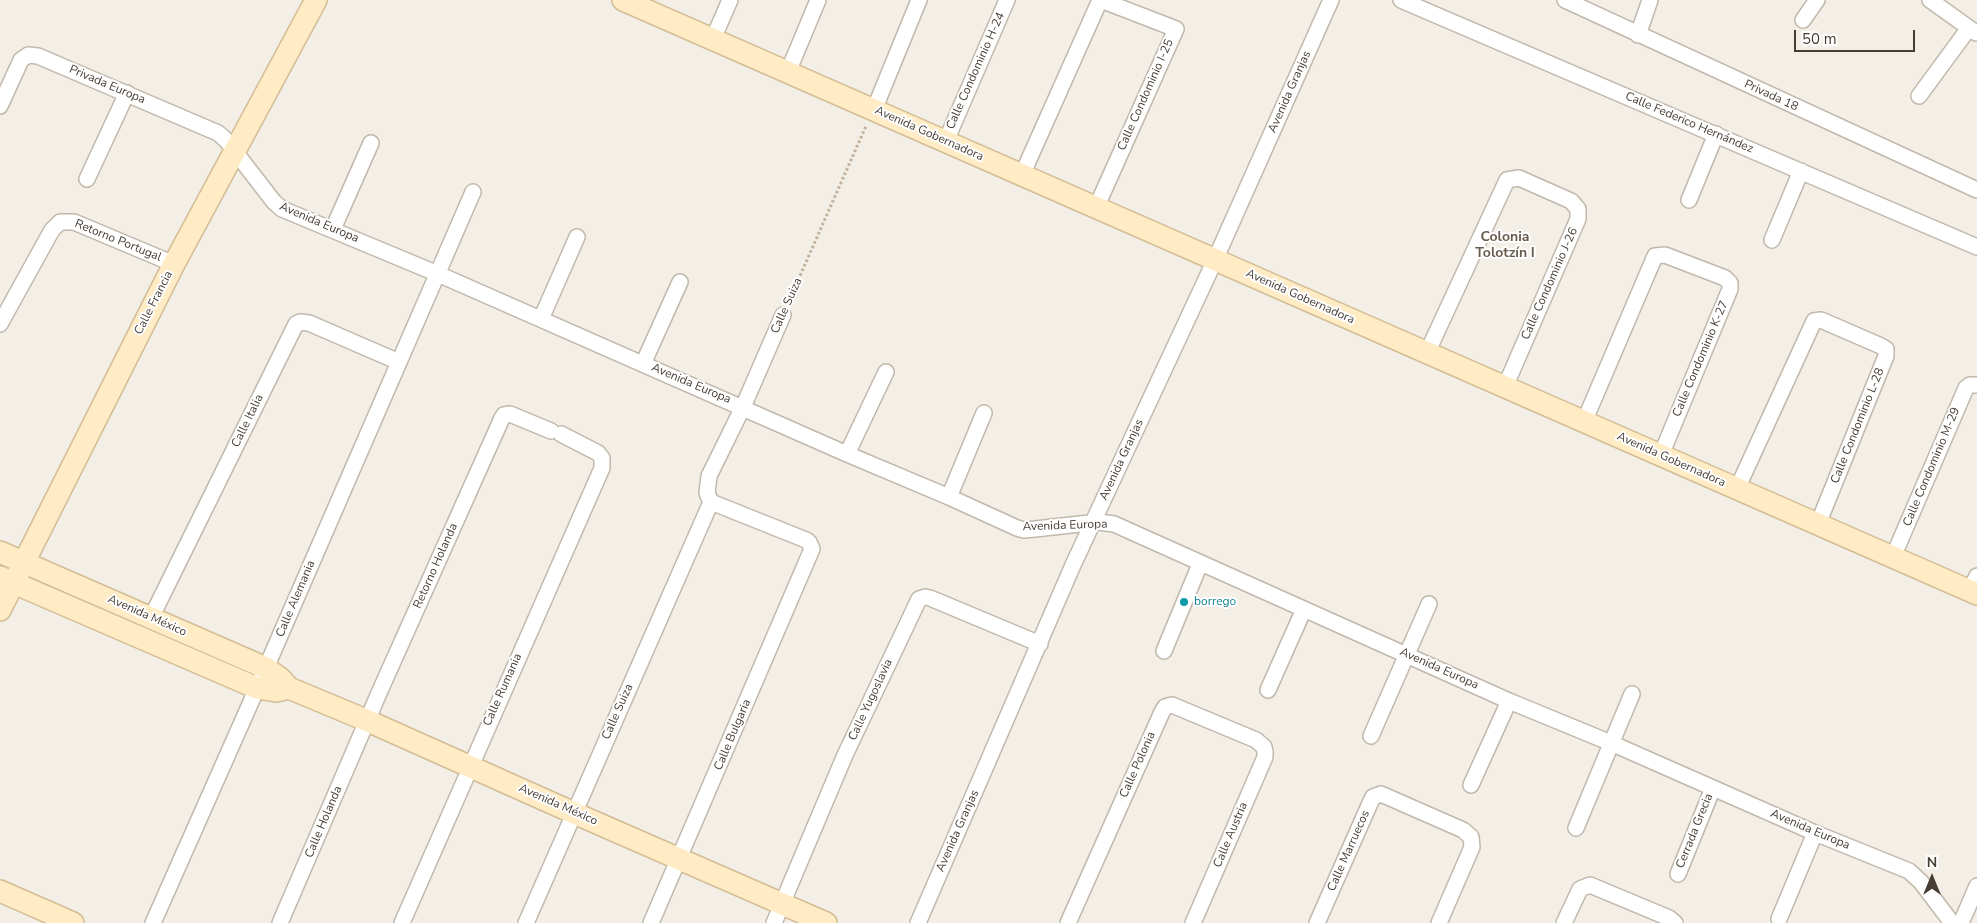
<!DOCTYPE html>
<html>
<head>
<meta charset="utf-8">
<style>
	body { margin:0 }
	#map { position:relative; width:1977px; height:923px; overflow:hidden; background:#f3eee6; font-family:"Nunito Sans",sans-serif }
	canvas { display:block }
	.north { position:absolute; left:1907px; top:853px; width:50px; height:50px; -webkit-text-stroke:4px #fff; paint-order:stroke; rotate:0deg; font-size:14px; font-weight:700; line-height:20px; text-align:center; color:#463e35 }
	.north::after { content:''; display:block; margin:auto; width:18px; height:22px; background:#463e35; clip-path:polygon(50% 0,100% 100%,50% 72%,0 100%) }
	.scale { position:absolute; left:1794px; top:30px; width:121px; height:22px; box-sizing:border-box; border:2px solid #463e35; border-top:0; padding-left:6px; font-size:15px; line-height:18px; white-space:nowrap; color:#463e35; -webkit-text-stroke:4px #fff; paint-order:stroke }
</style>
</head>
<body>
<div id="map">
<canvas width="1977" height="923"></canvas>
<div class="north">N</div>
<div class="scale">50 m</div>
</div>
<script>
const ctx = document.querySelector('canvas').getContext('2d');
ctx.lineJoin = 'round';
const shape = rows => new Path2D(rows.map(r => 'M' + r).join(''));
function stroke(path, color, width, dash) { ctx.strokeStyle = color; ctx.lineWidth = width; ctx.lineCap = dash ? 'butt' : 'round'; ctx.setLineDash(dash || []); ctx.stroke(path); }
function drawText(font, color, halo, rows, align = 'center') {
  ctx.font = font + ' "Nunito Sans",sans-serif'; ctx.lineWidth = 4; ctx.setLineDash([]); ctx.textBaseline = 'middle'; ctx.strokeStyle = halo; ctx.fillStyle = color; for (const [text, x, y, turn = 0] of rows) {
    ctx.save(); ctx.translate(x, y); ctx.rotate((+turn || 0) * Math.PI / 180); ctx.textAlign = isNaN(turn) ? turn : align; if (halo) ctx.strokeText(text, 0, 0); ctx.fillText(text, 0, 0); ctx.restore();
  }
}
const street = shape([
	[1401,0,1977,247],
	[1565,0,1977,190],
	[1930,0,1976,33],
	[1803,20,1817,0],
	[1638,35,1650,0],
	[713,39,730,0],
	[788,72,818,0],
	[1919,96,1969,28],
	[0,106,21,60,28,55,38,56,218,133,226,140,274,202,282,209,438,274,847,454,949,497,1017,528,1024,530,1035,529,1098,522,1114,524,1509,701,1611,743,1815,833,1909,871,1921,882,1952,923],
	[874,110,919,0],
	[946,141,1007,0],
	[1022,175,1100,0],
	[87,179,127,93],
	[1689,200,1716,134],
	[1096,208,1176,29,1101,0],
	[333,229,371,143],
	[1772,240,1801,171],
	[541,319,577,237],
	[0,324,52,230,60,222,74,222,174,264],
	[1427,353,1507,180,1519,178,1571,201,1578,209,1578,219,1505,387],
	[643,364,680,282],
	[1584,422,1655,256,1665,255,1725,278,1730,283,1730,289,1661,455],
	[847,454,886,372],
	[1737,489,1814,321,1821,320,1881,346,1886,349,1886,356,1818,524],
	[949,497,984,413],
	[1893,557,1966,388,1970,385,1977,385],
	[1970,591,1977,576],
	[151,618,296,324,300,322,309,323,399,362],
	[1164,651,1200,564],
	[1268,690,1304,609],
	[1371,736,1429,604],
	[1471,785,1509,701],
	[1576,828,1632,694],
	[1678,874,1713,788],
	[1779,919,1815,833],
	[153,923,266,668,473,192],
	[280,923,379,693,502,418,504,415,510,414,551,431],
	[402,923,602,468,602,458,598,453,561,434],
	[526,923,711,502,707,493,709,476,743,407,783,315],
	[651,923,812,549,809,542,806,540,711,502],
	[774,923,845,755,919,599,925,597,930,598,1040,644],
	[918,923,1073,565,1215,260,1331,0],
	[1068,923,1162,712,1165,707,1172,705,1256,740,1264,747,1265,752,1265,757,1193,923],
	[1317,923,1371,801,1373,797,1381,794,1463,830,1471,837,1472,847,1439,923],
	[1564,923,1580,889,1590,885,1669,918,1675,923],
	[1961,923,1977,886]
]);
const secondary = shape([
	[623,0,1977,594],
	[0,552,266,668,281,679,289,688,368,721,574,813,826,923],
	[0,577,257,688,276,691,289,688],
	[0,610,174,264,316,0],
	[0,891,73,923]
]);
stroke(street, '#c1b8ab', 18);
stroke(secondary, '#d3bd96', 24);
stroke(shape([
	[788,303,866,126]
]), '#c0af9a', 3, [2.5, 2.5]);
stroke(street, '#fff', 15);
stroke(secondary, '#ffebc4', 21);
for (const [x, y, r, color] of [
	[1184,602,5,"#0f9aa8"]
]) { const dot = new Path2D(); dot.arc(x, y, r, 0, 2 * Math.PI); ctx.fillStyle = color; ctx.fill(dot); stroke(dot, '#fff', 2); }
drawText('12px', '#463e35', '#fff', [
	["Calle Condominio H-24",976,71,-66],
	["Privada Europa",107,85,23],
	["Avenida Granjas",1290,92,-66],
	["Calle Condominio I-25",1146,95,-66],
	["Privada 18",1771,96,25],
	["Calle Federico Hernández",1689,123,23],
	["Avenida Gobernadora",929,134,24],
	["Avenida Europa",319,223,23],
	["Retorno Portugal",118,241,22],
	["Calle Condominio J-26",1550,284,-66],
	["Avenida Gobernadora",1300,297,24],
	["Calle Francia",154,303,-63],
	["Calle Suiza",787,306,-66],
	["Calle Condominio K-27",1701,359,-67],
	["Avenida Europa",691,384,23],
	["Calle Italia",248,421,-64],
	["Calle Condominio L-28",1858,426,-68],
	["Avenida Granjas",1122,460,-65],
	["Avenida Gobernadora",1671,460,24],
	["Calle Condominio M-29",1932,467,-67],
	["Avenida Europa",1065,526,-2],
	["Retorno Holanda",436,566,-66],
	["Calle Alemania",296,599,-67],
	["Avenida México",147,616,24],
	["Avenida Europa",1439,669,24],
	["Calle Rumania",503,690,-66],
	["Calle Yugoslavia",871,700,-65],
	["Calle Suiza",618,712,-66],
	["Calle Bulgaria",733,735,-67],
	["Calle Polonia",1138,765,-66],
	["Avenida México",558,805,24],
	["Calle Holanda",324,822,-67],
	["Avenida Europa",1810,830,23],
	["Avenida Granjas",958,831,-66],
	["Cerrada Grecia",1695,831,-68],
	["Calle Austria",1231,835,-67],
	["Calle Marruecos",1349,851,-66]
]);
drawText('12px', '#0d838f', '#fff', [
	["borrego",1194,602]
], 'left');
drawText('bold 14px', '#695b4c', '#fff', [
	["Colonia",1505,238],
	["Tolotzín I",1505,254]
]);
</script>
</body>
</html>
